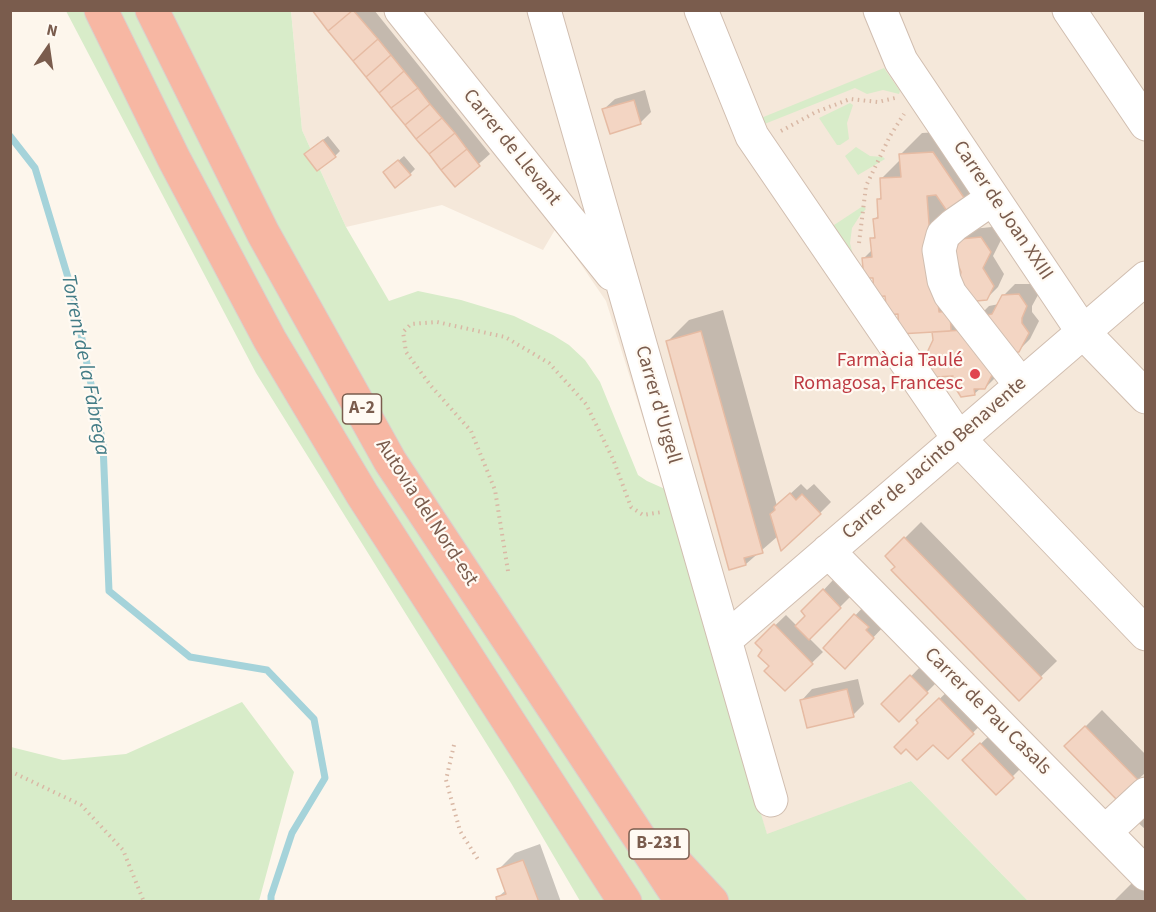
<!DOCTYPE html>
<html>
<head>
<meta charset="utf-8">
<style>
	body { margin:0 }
	#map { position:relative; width:1156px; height:912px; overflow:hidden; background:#fdf6ec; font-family:"Source Sans 3",sans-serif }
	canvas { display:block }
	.frame { position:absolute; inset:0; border:12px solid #7a5c4d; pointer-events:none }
	.north { position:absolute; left:18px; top:18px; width:60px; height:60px; -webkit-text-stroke:4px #fffaf3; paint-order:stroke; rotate:13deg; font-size:16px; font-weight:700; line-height:24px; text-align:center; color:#7a5c4d }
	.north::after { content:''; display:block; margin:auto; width:21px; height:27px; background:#7a5c4d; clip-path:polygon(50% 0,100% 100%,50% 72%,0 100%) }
</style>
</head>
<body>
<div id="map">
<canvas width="1156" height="912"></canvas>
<div class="frame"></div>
<div class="north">N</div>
</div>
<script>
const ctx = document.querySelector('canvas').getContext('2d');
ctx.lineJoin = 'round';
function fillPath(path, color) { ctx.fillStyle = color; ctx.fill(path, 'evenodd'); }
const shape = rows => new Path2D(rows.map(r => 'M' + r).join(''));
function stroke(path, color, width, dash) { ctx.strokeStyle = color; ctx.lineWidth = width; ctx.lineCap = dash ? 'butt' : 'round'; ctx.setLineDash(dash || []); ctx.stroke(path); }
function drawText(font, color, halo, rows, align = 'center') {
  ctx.font = font + ' "Source Sans 3",sans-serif'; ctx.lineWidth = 4.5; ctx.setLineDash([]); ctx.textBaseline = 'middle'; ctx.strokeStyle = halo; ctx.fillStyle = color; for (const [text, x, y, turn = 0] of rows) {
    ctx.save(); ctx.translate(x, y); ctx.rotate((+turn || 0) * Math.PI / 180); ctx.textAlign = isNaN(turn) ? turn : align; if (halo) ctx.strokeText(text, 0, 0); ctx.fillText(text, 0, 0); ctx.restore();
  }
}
fillPath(shape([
	[291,11,1145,11,1145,901,1028,901,911,781,767,835,665,489,606,301,556,228,543,250,442,205,346,227,302,130]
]), '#f5e8da');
fillPath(shape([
	[66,11,291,11,302,130,346,227,389,301,418,291,461,300,514,316,553,335,569,345,585,360,600,382,638,475,647,481,665,489,767,834,911,781,1028,901,580,901,511,783,256,373],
	[884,68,900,91,899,94,883,90,867,94,855,88,762,125,761,118],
	[850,103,853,105,847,123,849,139,840,145,837,145,819,118],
	[856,147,870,156,883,157,885,159,858,175,845,156],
	[863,206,866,209,861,214,852,228,850,243,853,255,831,227],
	[242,702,294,772,259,901,11,901,11,747,63,760,126,754]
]), '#d8ecc9');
fillPath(shape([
	[314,10,374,10,490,154,455,185],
	[645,90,651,112,640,123,604,109,615,99],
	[955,131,994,188,955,221,959,281,962,271,961,240,972,229,992,227,1001,240,993,256,1004,274,998,287,986,299,971,300,981,314,989,306,999,304,1003,296,1015,284,1030,284,1038,295,1032,306,1032,312,1039,321,1030,339,1019,350,1008,351,1002,371,985,388,981,388,974,394,955,375,933,331,899,313,863,259,873,249,872,239,876,235,875,219,879,215,878,200,883,195,882,178,901,159,901,154,922,133],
	[328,136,340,151,335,156,311,149],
	[404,156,415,169,410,174,390,168],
	[723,310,777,506,801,484,807,490,814,484,831,502,820,513,778,536,746,564,730,568,667,342,689,320],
	[921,522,1057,661,1019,698,887,556],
	[834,579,851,596,809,638,823,652,785,689,764,650,757,643,786,615,797,626,807,616,803,612],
	[866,604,884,626,856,656,825,648],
	[922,665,938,681,899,720,884,704],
	[858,679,864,704,853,715,802,700,812,689],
	[956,683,989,717,948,757,918,720],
	[1102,710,1146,755,1146,772,1118,799,1066,746],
	[992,733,1023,766,996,793,964,760],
	[1146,807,1146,830,1134,819],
	[540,844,561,902,499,902,497,898,506,890,499,869,515,853],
	[1139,876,1146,882,1146,902,1113,902]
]), '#0003');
stroke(shape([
	[10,136,35,168,73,294,103,444,109,591,190,657,267,670,314,719,325,778,292,833,271,896,271,902]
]), '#a5d3da', 7);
const building = shape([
	[312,10,353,10,328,31,312,10],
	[353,10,378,39,353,61,328,31,353,10],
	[378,39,391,55,366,77,353,61,378,39],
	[391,55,404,71,379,93,366,77,391,55],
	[404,71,418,88,391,108,379,93,404,71],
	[418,88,430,104,405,125,391,108,418,88],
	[634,100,641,124,610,134,602,109,634,100],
	[430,104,442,118,416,139,405,125,430,104],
	[442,118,455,133,429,154,416,139,442,118],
	[455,133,467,149,441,170,429,154,455,133],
	[323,140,336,157,317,171,304,154,323,140],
	[467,149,480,166,455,187,441,170,467,149],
	[933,152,973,211,955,223,936,195,927,196,934,293,937,293,939,312,950,311,951,331,899,334,898,314,887,315,885,296,874,297,873,278,864,278,862,258,872,257,870,238,875,238,873,219,878,218,877,199,881,199,880,178,901,177,899,154,933,152],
	[398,160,411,175,395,188,383,172,398,160],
	[981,237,991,252,983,268,994,286,987,300,965,302,957,290,961,272,954,254,960,239,981,237],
	[1019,294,1027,306,1022,318,1022,323,1029,333,1019,352,1002,353,976,317,992,314,1002,295,1019,294],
	[964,330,994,371,985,389,974,389,975,395,961,397,951,381,953,376,936,377,924,359,933,340,932,332,964,330],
	[701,331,763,553,744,558,746,565,729,570,666,341,701,331],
	[790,493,796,500,802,494,821,514,781,551,770,514,775,510,774,507,790,493],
	[904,537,1042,678,1019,701,891,570,895,567,885,556,904,537],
	[823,589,841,608,809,640,795,626,805,616,801,611,823,589],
	[854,614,869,627,866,630,874,638,845,669,823,648,854,614],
	[774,624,813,664,785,691,764,671,769,666,758,656,762,650,755,643,774,624],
	[910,675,928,693,899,722,881,704,910,675],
	[847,689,854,717,807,728,800,700,847,689],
	[939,698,974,734,948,759,933,745,917,760,906,749,901,754,894,747,918,723,916,720,939,698],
	[1085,726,1139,781,1118,801,1064,746,1085,726],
	[980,743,1014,778,996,795,962,760,980,743],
	[523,860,539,902,497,902,496,897,506,894,497,869,523,860]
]);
fillPath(building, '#f3d5c3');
stroke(building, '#e6bba3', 1.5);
const minor = shape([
	[401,10,612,274],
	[544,10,771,800],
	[701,10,752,136,959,439,1146,634],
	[880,10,901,61,1083,332,1146,397],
	[1069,10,1146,124],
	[993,198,954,225,943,235,939,250,944,280,950,294,1021,385],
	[828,551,1146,874],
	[725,640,1146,278],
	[1105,832,1146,794]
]);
const highway = shape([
	[101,10,174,159,270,340,362,494,625,902],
	[152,10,263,233,390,461,682,902],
	[672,859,712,902]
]);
stroke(minor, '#d1beb0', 35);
stroke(highway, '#dad1cd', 35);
stroke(shape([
	[781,131,816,112,850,99,878,102,895,98],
	[859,243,866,186,890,136,904,114],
	[508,571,495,490,471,431,431,386,406,352,403,332,411,324,437,322,505,337,549,363,586,404,613,459,631,507,643,515,662,512],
	[454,745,446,780,460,831,479,861],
	[10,771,81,805,123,850,144,902]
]), '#d9b8a5', 4, [1.5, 4.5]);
stroke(minor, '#fff', 33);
stroke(highway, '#f7b7a3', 33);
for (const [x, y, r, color] of [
	[975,374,6,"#e0444e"]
]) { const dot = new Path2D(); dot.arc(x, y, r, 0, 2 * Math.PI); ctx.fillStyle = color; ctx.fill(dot); stroke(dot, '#fffaf3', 2); }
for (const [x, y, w] of [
	[362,409,39],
	[659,844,60]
]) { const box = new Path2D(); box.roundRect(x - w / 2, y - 15, w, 30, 4.5); ctx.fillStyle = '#fffaf3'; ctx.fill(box); stroke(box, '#7a5c4d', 1.5); }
drawText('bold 18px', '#7a5c4d', null, [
	["A-2",362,409],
	["B-231",659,844]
]);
drawText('20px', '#7a5c4d', '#fffaf3', [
	["Carrer de Llevant",511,148,51],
	["Carrer de Joan XXIII",1002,211,56],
	["Carrer d'Urgell",657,405,74],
	["Carrer de Jacinto Benavente",935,459,-41],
	["Autovia del Nord-est",426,513,57],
	["Carrer de Pau Casals",987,712,45]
]);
drawText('20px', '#be3a42', '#fffaf3', [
	["Farmàcia Taulé",963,362],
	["Romagosa, Francesc",963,385]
], 'right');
drawText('italic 21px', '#437c86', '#fffaf3', [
	["Torrent de la Fàbrega",84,365,79]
]);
</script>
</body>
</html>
